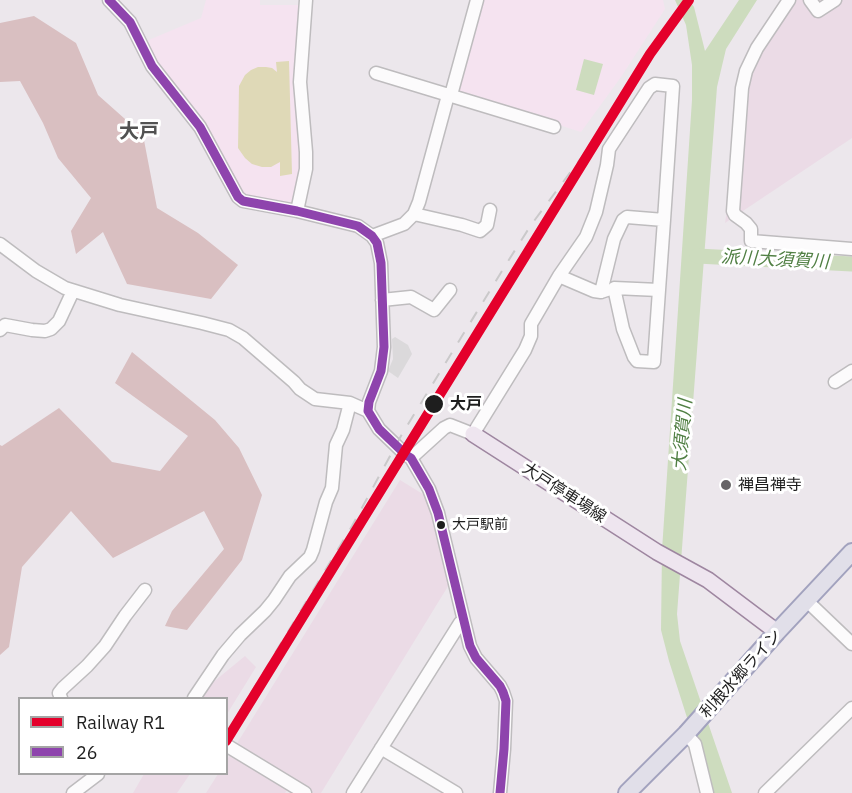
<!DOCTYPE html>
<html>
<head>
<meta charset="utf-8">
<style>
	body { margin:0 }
	#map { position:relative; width:852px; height:793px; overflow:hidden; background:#ece7ec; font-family:"IBM Plex Sans",sans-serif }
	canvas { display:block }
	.legend { position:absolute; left:18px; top:697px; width:210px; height:78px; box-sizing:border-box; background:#fff; border:2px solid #a5a5a5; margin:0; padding:8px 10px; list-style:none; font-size:18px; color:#1e1e1e }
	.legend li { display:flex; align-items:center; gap:12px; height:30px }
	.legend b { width:30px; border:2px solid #a5a5a5 }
</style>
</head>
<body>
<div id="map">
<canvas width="852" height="793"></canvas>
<ul class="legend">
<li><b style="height:8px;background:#e4002b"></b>Railway R1</li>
<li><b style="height:8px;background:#8e44ad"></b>26</li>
</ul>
</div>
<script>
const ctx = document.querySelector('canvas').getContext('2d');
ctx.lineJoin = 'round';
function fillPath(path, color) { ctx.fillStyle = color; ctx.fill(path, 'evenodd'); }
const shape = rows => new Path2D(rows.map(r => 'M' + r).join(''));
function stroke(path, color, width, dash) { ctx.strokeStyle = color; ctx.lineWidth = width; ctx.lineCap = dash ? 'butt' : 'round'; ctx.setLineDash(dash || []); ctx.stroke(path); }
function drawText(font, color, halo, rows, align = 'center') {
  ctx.font = font + ' "IBM Plex Sans","Noto Sans JP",sans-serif'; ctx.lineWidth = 6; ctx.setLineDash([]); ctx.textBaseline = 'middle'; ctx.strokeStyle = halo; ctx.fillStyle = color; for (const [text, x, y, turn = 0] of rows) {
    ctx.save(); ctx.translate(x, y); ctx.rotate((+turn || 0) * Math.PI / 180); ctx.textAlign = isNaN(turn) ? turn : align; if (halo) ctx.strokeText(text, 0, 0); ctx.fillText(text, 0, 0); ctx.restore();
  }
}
fillPath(shape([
	[206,0,260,0,260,5,302,5,298,49,293,83,296,87,302,168,292,206,244,197,144,42,201,18],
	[483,0,663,0,665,9,621,77,581,132,461,94,457,89]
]), '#f5e3f0');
fillPath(shape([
	[785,0,852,0,852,138,725,223,752,45],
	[400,480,426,496,435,520,450,583,321,793,314,793,236,745],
	[245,656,256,667,227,714,226,698,194,698],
	[231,752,289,787,285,793,206,793,218,774,226,774,227,760],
	[144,774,190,774,177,793,133,793]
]), '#ebdbe6');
fillPath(shape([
	[34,16,76,43,98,95,143,135,157,208,198,233,238,265,211,299,127,284,103,232,76,254,71,231,91,198,58,158,43,123,20,81,0,82,0,23],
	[132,352,215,420,239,448,262,495,242,560,187,630,165,626,172,611,224,549,204,511,113,558,71,511,22,567,9,647,0,655,0,445,2,446,59,408,112,462,160,471,188,436,115,383]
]), '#d9bfc1');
fillPath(shape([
	[289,61,292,174,280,176,280,162,271,167,262,167,252,164,245,158,238,148,239,86,245,75,251,70,258,67,266,67,272,68,277,72,276,62]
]), '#dfd9b7');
fillPath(shape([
	[395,337,408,345,412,354,398,378,388,371,393,359,392,339]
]), '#dbd9db');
fillPath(shape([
	[675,0,689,0,694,7,705,51,739,0,757,0,726,49,717,87,677,614,680,641,732,793,711,793,669,661,661,630,662,550,692,100,692,65,686,25],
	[584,59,603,64,594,95,576,90]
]), '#cddcbe');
stroke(shape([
	[697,256,852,264]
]), '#cddcbe', 15);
const minor = shape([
	[109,0,130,22,152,66,200,127,238,197,243,201,297,211,358,226,372,236,377,243,381,263,384,347,381,371,369,402,368,411,379,429,406,455,411,458,429,489,438,513,470,646,476,658,500,686,503,692,506,701,504,749,500,793],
	[789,0,757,48,746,71,742,88,733,211,735,215,746,223,751,229,751,241,852,249],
	[810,0,818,11,835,0],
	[376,73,554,127],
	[297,211,306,169,306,152,300,82,306,0],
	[414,214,462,225,480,231,487,225,490,210],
	[372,236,404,224,414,214,419,202,447,99,451,95,477,0],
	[0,244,36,271,65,288,120,305,202,323,229,330,243,338,294,382,300,389,315,399,350,403,368,411],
	[559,276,594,291,601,292,607,290],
	[601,292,614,239,623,220,627,217,664,220],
	[382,300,411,297,434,310,450,290],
	[0,330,5,325,32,330,45,331,51,329,59,321,73,291],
	[835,382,852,371],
	[411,458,444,428,450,425,473,434,525,350,531,336,531,324,559,276,586,237,596,212,607,165,609,149,649,88,655,84,673,86,664,220,659,290,654,362,637,361,634,357,623,329,614,288,659,290],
	[806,600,852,644],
	[61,698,59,693,63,688,87,666,105,646,125,616,145,590],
	[194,698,223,655,240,635,265,611,274,600,290,576,310,557,313,550,326,502,332,488,336,445,343,430,350,403],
	[686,734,695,744,707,793],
	[226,745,305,793],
	[381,748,456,793],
	[73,793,98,774],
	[353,793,460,623,463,621],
	[765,793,852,708]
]);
const major = shape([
	[473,434,657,552,708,580,777,632]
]);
const highway = shape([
	[627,793,686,734,777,632,852,552]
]);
stroke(minor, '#bebcbe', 15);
stroke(major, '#9e86a0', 18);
stroke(highway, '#a2a2be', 20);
stroke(minor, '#fcfbfc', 12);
stroke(major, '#eee5ef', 15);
stroke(highway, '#e1dfe9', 16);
stroke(shape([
	[226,735,243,706,352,526,402,434,505,266,531,225,610,119]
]), '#cac9ca', 2, [12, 12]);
stroke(shape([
	[109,0,130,22,152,66,200,127,238,197,243,201,297,211,358,226,372,236,377,243,381,263,384,347,381,371,369,402,368,411,379,429,406,455,411,458,429,489,438,513,470,646,476,658,500,686,503,692,506,701,504,749,500,793]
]), '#8e44ad', 9);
stroke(shape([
	[226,741,650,54,689,0]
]), '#e4002b', 10);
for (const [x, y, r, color] of [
	[434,404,10,"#1e1e1e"],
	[726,485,6,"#666466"],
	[441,525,5,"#1e1e1e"]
]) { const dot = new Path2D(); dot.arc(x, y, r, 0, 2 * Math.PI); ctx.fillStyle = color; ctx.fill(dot); stroke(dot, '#fff', 2); }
drawText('14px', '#1e1e1e', '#fff', [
	["大戸駅前",452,525]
], 'left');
drawText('bold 16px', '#1e1e1e', '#fff', [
	["大戸",450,404]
], 'left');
drawText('16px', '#1e1e1e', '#fff', [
	["禅昌禅寺",738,485]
], 'left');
drawText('16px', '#1e1e1e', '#fff', [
	["大戸停車場線",564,493,33],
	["利根水郷ライン",741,674,-48]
]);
drawText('italic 18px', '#507f43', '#fff', [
	["派川大須賀川",775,260,3],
	["大須賀川",683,435,-85]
]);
drawText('bold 20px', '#515151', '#fff', [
	["大戸",139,132]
]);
</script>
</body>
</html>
